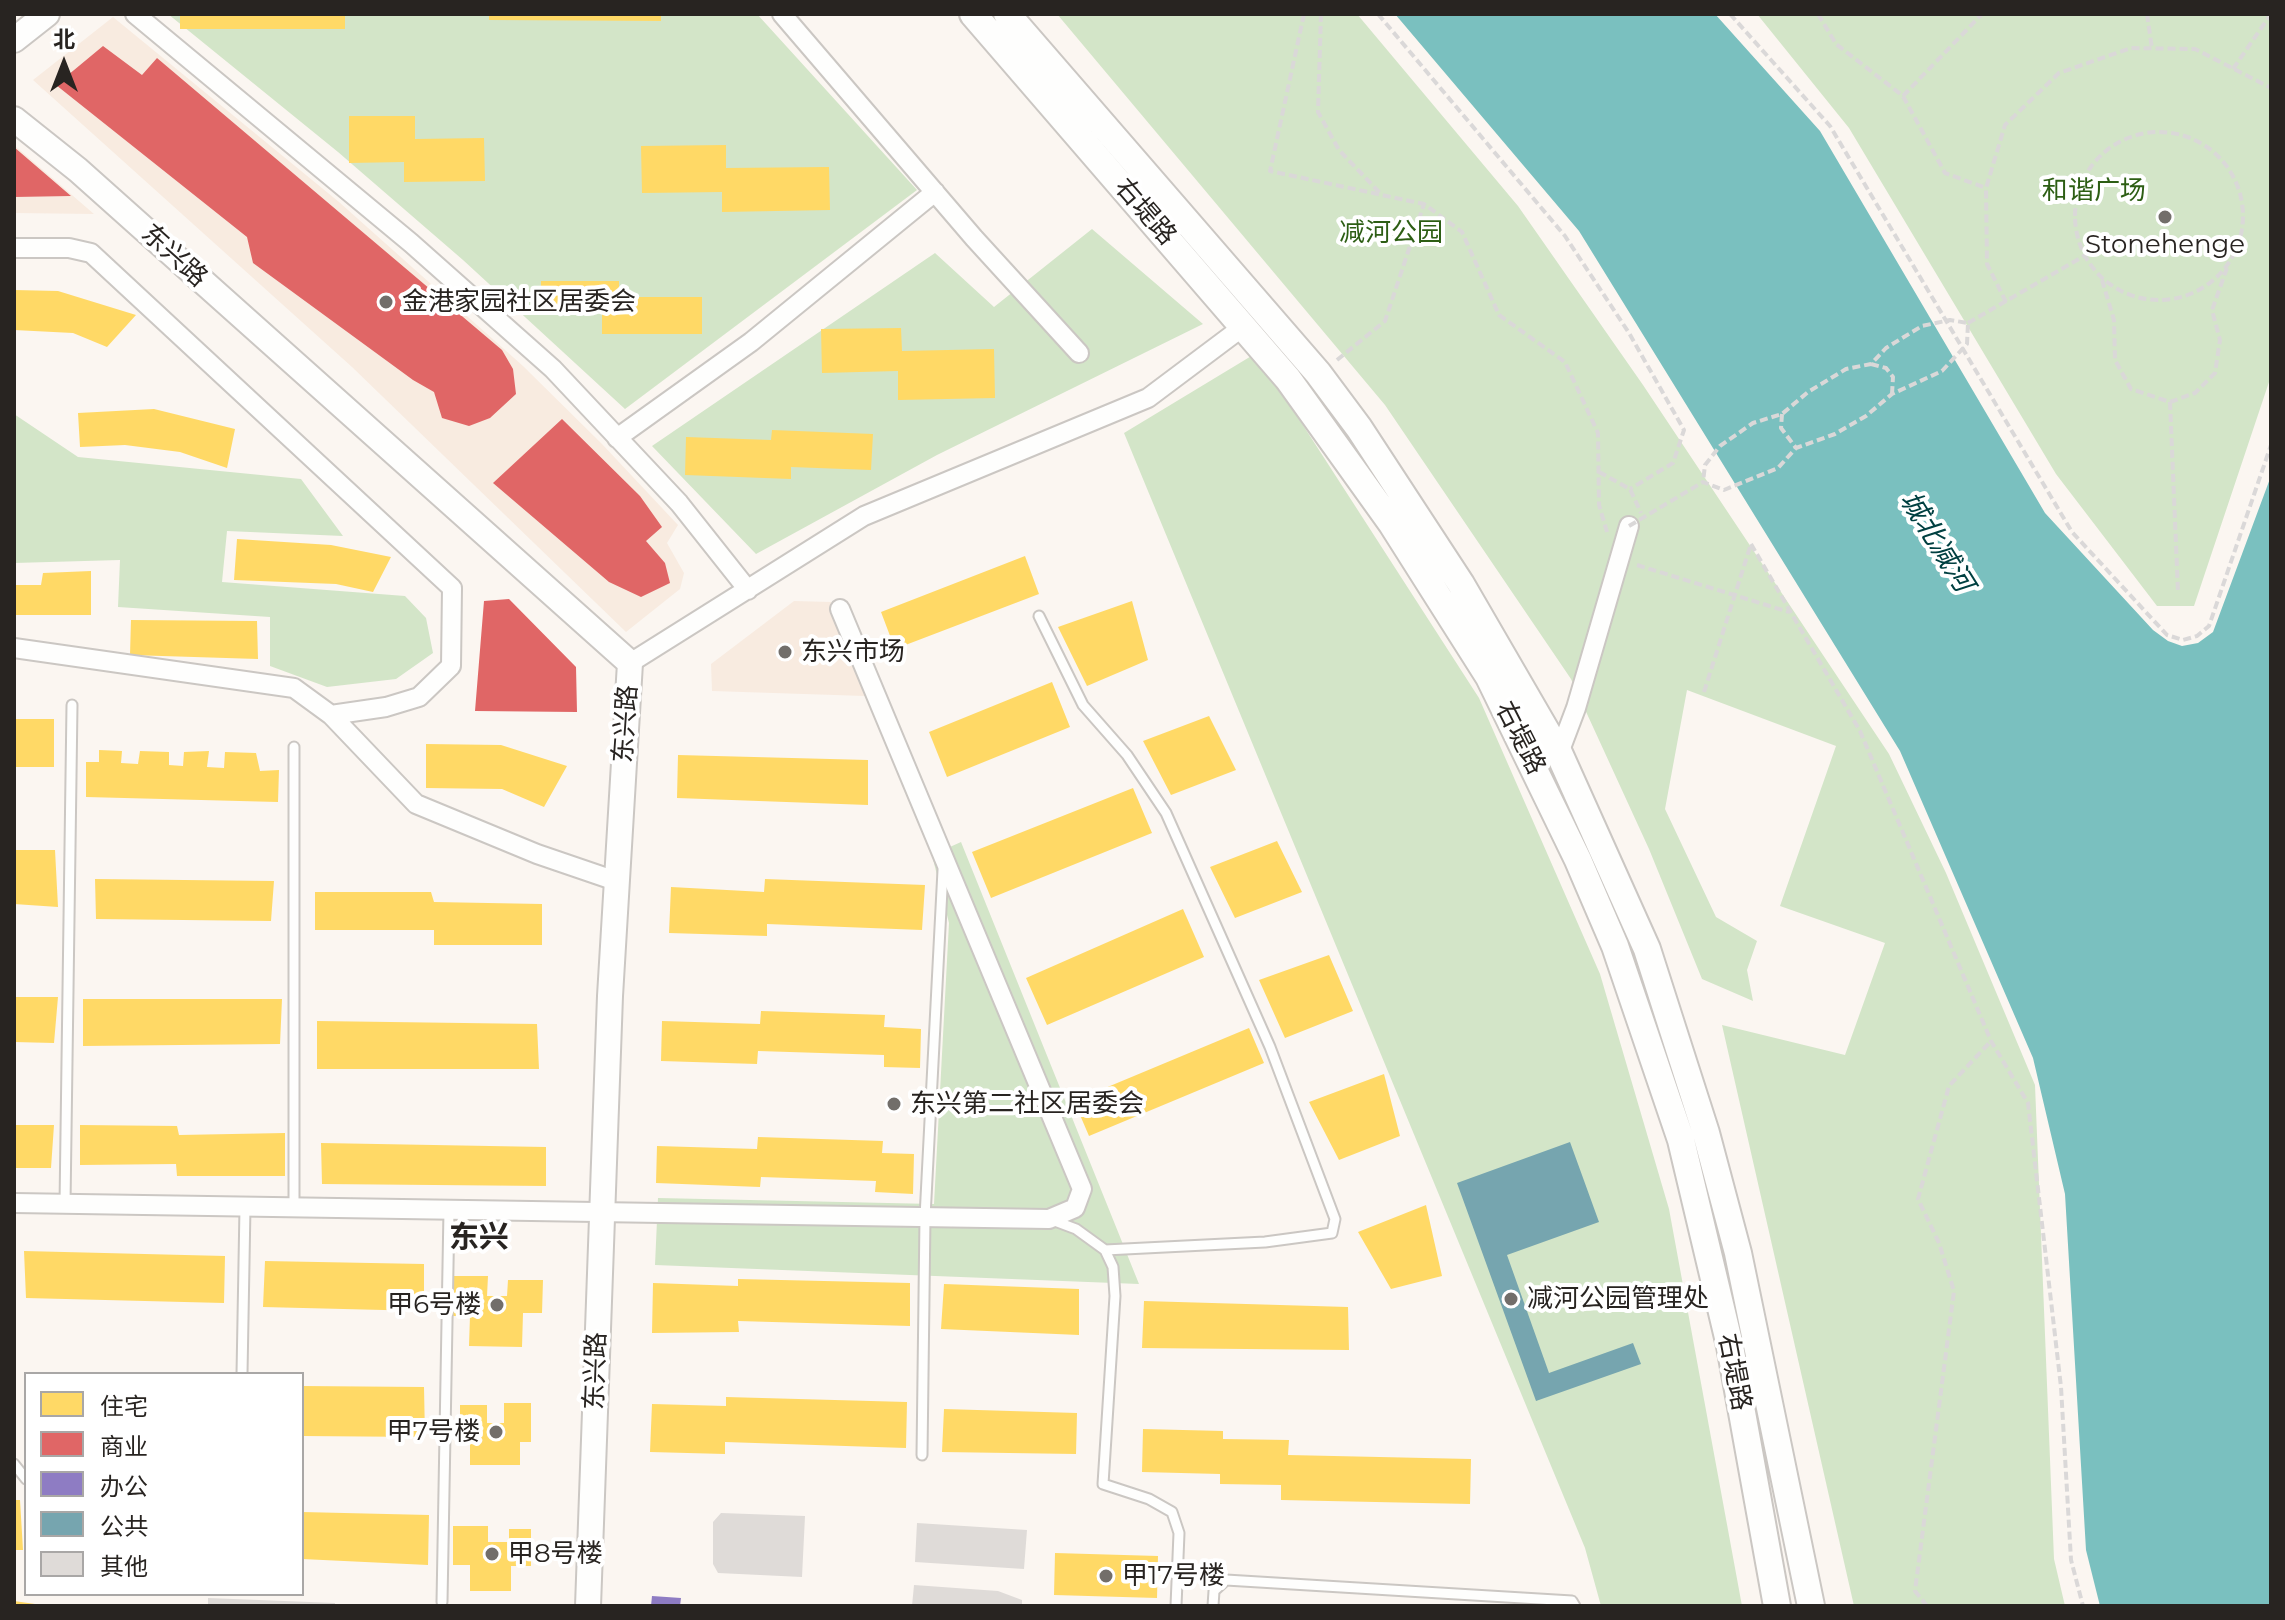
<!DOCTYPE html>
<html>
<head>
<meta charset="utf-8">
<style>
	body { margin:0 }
	#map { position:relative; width:2285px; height:1620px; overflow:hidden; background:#fbf6f1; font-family:Montserrat,"Noto Sans SC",sans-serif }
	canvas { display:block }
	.frame { position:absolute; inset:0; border:16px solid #282421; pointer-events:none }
	.legend { position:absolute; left:24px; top:1372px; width:280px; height:224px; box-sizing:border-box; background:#fff; border:2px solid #a9a7a6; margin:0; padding:10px 14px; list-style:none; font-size:24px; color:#282421 }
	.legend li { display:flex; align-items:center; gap:16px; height:40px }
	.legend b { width:40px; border:2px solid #a9a7a6 }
	.north { position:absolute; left:24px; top:24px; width:80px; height:80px; -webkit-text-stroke:6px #fff; paint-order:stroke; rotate:0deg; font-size:22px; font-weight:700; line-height:32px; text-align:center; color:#282421 }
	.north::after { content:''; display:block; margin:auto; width:28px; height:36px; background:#282421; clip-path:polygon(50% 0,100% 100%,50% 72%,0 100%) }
</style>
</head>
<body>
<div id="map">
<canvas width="2285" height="1620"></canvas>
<div class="frame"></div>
<ul class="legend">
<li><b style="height:22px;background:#ffd966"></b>住宅</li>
<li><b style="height:22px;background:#e06666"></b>商业</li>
<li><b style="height:22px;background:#8e7cc3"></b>办公</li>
<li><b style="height:22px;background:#76a5af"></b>公共</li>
<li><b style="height:22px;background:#dfdbd8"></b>其他</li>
</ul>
<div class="north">北</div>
</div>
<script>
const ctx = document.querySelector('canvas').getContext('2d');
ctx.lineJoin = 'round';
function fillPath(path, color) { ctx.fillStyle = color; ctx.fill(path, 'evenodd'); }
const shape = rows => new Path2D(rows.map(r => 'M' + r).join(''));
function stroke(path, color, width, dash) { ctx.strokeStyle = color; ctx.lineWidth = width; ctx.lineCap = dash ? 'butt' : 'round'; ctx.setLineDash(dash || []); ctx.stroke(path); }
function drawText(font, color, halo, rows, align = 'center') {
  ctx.font = font + ' Montserrat,"Noto Sans SC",sans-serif'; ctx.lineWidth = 8; ctx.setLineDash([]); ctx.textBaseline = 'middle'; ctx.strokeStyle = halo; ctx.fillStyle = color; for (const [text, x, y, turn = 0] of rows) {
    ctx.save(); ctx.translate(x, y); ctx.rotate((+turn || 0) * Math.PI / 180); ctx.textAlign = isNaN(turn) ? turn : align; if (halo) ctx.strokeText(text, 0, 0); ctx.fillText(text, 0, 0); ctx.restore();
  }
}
fillPath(shape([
	[113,17,339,202,523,366,602,444,678,525,667,543,684,573,680,589,626,632,352,367,33,80],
	[14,145,94,214,14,213],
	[794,601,831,602,865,696,712,691,711,664]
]), '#f8ebe0');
fillPath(shape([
	[168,14,757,14,917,190,625,409,463,260,338,152],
	[1057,14,1357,14,1518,206,1643,385,1889,754,1946,873,2035,1085,2054,1559,2065,1606,1854,1606,1722,1025,1845,1055,1885,943,1780,906,1836,746,1687,690,1665,809,1716,917,1757,941,1747,970,1753,1001,1702,979,1649,849,1571,679,1385,405],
	[1757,14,2271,14,2271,376,2194,606,2157,606,2056,474,1849,128],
	[1092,229,1203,324,937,455,756,554,652,446,935,253,994,307],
	[1253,355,1299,419,1479,698,1600,974,1669,1209,1742,1606,1601,1606,1585,1548,1124,433],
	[14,414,78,457,301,479,343,536,227,531,222,582,405,596,426,618,433,653,396,679,327,687,270,666,270,617,118,607,120,560,14,563],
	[961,842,1139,1284,655,1265,658,1198,934,1204,949,923,932,855]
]), '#d3e5c8');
fillPath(shape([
	[1395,14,1715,14,1820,131,2045,513,2153,630,2168,641,2182,646,2198,643,2213,632,2271,476,2271,1606,2100,1606,2086,1550,2065,1194,2033,1058,1900,751,1579,231]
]), '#7ac0bf');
fillPath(shape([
	[180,14,345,14,345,29,180,29],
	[489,14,661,14,661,21,489,20],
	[349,116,415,116,415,139,484,138,485,181,404,182,404,162,349,163],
	[726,145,726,168,829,167,830,210,722,212,722,192,642,193,641,146],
	[541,281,619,281,619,297,702,297,702,334,602,334,602,310,541,310],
	[14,290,58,291,136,315,107,347,73,333,14,330],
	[901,328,902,351,994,349,995,398,898,400,898,371,822,373,821,329],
	[154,409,235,429,227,468,180,452,125,445,80,447,78,413],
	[772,430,873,434,871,470,791,467,791,479,685,475,686,437,771,440],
	[237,539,331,545,391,557,373,592,336,584,234,580],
	[1025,556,1039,594,895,649,881,612],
	[91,571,91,615,14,615,14,585,41,585,43,573],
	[1132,601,1148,660,1087,686,1058,627],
	[131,620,257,621,258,659,130,655],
	[1052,682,1070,727,947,777,929,732],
	[1209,716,1236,770,1171,795,1143,741],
	[14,719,54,719,54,767,14,767],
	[426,744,501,745,567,766,544,807,502,789,426,788],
	[99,750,122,751,121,763,138,764,140,751,169,752,169,765,183,766,184,752,209,751,207,767,224,768,225,752,256,753,260,771,279,770,278,802,86,797,86,762,99,762],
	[678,755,868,760,868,805,677,798],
	[1133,788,1152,833,991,898,972,852],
	[1277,841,1302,892,1235,918,1210,867],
	[14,850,55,850,58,907,14,904],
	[95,879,274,881,271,921,96,919],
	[765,879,925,885,922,930,767,924,767,936,669,933,671,887,764,892],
	[315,892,431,892,434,902,542,904,542,945,434,945,434,930,315,930],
	[1183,909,1204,957,1047,1025,1026,978],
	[1329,955,1353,1011,1285,1038,1259,980],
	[14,997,58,997,54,1043,14,1042],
	[83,999,282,999,280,1044,83,1046],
	[761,1011,885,1015,884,1027,921,1029,920,1068,884,1067,884,1055,758,1051,757,1064,661,1061,662,1021,760,1024],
	[317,1021,537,1024,539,1069,317,1069],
	[1249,1028,1264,1063,1089,1136,1074,1101],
	[1384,1074,1400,1136,1339,1160,1309,1102],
	[14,1125,54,1125,51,1168,14,1168],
	[80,1125,177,1126,179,1135,285,1133,285,1176,177,1176,176,1164,80,1165],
	[758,1137,883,1141,882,1153,914,1154,913,1194,875,1192,876,1181,761,1177,760,1187,656,1183,657,1146,757,1149],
	[321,1143,546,1147,546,1186,322,1184],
	[1426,1205,1442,1276,1391,1289,1358,1232],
	[24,1251,225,1256,224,1303,26,1298],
	[265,1261,424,1264,424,1311,263,1307],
	[453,1276,488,1276,487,1296,507,1296,508,1280,543,1280,542,1313,523,1313,522,1347,469,1346,470,1316,452,1316],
	[738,1279,910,1283,910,1326,738,1321,739,1332,652,1333,653,1283,738,1286],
	[944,1284,1079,1289,1079,1335,941,1329],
	[1144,1301,1348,1307,1349,1350,1142,1348],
	[302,1386,424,1387,425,1437,302,1436],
	[726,1397,907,1402,906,1448,725,1442,725,1454,650,1452,652,1404,726,1406],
	[504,1403,531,1403,531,1442,520,1442,520,1465,470,1465,470,1441,460,1441,460,1405,487,1405,487,1423,504,1423],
	[944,1409,1077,1413,1076,1454,942,1452],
	[1143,1429,1223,1431,1223,1439,1289,1440,1288,1455,1471,1459,1470,1504,1281,1500,1281,1485,1220,1484,1220,1474,1142,1472],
	[14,1500,20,1500,23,1550,14,1550],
	[302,1512,429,1515,428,1565,302,1559],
	[453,1526,488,1526,488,1542,509,1542,509,1529,531,1529,531,1566,511,1566,511,1591,470,1591,470,1565,453,1565],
	[1055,1553,1158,1556,1157,1598,1054,1595],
	[14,1601,35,1604,35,1606,14,1606]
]), '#ffd966');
fillPath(shape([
	[103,46,142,75,157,58,502,350,513,369,516,394,490,418,469,426,442,418,434,392,413,380,253,263,247,237,56,85],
	[14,147,71,196,14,197],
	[562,419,640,496,662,527,646,541,665,563,670,583,641,597,609,582,493,483],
	[509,599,576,667,577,712,475,711,484,601]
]), '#e06666');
fillPath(shape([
	[652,1596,681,1598,680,1606,651,1606]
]), '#8e7cc3');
fillPath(shape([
	[1570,1142,1599,1222,1507,1255,1549,1373,1633,1343,1641,1364,1536,1401,1457,1183]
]), '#76a5af');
fillPath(shape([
	[721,1513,805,1516,802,1577,718,1573,713,1564,713,1522],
	[917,1523,1027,1530,1024,1569,915,1562],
	[914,1585,998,1591,1022,1600,1022,1606,912,1606],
	[208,1598,335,1603,335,1606,208,1606]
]), '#dfdbd8');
const service = shape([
	[1039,616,1083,705,1127,755,1166,813,1270,1047,1335,1219,1332,1233,1265,1242,1105,1250],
	[294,747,294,1207],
	[65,1204,72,705],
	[1052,1220,1076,1229,1105,1250,1113,1267,1115,1296,1103,1484,1149,1499,1172,1512,1179,1533,1176,1606],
	[242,1374,245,1207],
	[922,1455,925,1217,943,870],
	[14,1464,26,1479],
	[442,1602,449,1210],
	[1213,1606,1214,1591,1226,1580,1572,1601,1575,1606]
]);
const minor = shape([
	[135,14,411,243,553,369,679,503,748,590],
	[782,14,974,238,1079,353],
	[14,248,69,248,91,253,452,588,451,666,419,697,386,707,331,715],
	[617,438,751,342,935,192],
	[14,648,294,688,331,715,416,804,537,854,616,881],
	[630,663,864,516,1148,398,1244,326],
	[1559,753,1576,708,1629,526],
	[14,1203,1049,1219,1075,1208,1082,1189,840,609]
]);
const tertiary = shape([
	[14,40,47,14],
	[14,119,78,170,630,663,610,996,588,1606]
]);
const secondary = shape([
	[973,14,1288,379,1392,524,1489,677,1578,860,1615,946,1681,1140,1730,1346,1777,1606],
	[1007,14,1318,373,1359,428,1461,584,1559,753,1647,949,1706,1133,1738,1253,1811,1606]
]);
stroke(service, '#cbc7c3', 13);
stroke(minor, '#cbc7c3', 22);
stroke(tertiary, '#cbc7c3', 28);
stroke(secondary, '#cbc7c3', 30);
stroke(shape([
	[1304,14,1270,171,1424,204,1462,232,1499,315,1565,362,1598,433,1599,505,1607,532],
	[1321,14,1318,112,1339,150,1380,193],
	[1378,14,1565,236,1629,333,1684,430,1673,463,1630,489],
	[1730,14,1830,126,2072,532,2167,635,2183,640,2197,636,2209,626,2271,445],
	[1818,14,1836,44,1903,96,1945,173,1986,188],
	[2147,14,2152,49],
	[2233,69,2271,14],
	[1903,96,1982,14],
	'2075 216a84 84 0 1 1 168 0a84 84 0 1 1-168 0Z',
	[2102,280,2114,320,2115,360,2131,389,2170,402,2195,393,2215,373,2220,340,2212,310,2227,268],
	[2006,302,1987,264,1986,188,2005,125,2059,73,2131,48,2195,49,2271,88],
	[1968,323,2084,256],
	[1337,360,1385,321,1424,204],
	[1871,364,1886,368,1893,377,1892,394],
	[2170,402,2178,592],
	[1782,414,1781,428,1796,448],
	[1599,472,1630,489,1641,513],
	[1751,544,1860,731,1991,1041,2028,1103,2061,1387,2071,1560,2083,1606],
	[1637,565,1789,612],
	[1704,692,1751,544],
	[1927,1606,1915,1591,1954,1291,1939,1243,1918,1199,1949,1086,1991,1041]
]), '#dad8d8', 4, [8, 4]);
stroke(service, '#fefefd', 9);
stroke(minor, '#fefefd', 18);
stroke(tertiary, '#fefefd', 24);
stroke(secondary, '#fefefd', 26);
stroke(shape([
	[1629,526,1703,482,1724,490,1778,468,1796,448,1835,434,1866,416,1892,394,1942,371,1967,344,1968,323,1950,320,1922,326,1886,348,1871,364,1846,369,1808,392,1782,414,1753,423,1720,446,1705,465,1703,482]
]), '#dad8d8', 4, [8, 4]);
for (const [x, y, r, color] of [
	[2165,217,8,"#726e6a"],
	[386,302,8,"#726e6a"],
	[785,652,8,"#726e6a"],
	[894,1104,8,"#726e6a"],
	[1511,1299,8,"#726e6a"],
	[497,1305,8,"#726e6a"],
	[496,1432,8,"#726e6a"],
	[492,1554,8,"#726e6a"],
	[1106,1576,8,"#726e6a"]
]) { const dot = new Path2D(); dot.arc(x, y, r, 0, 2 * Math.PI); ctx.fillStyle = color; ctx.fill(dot); stroke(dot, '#fff', 3); }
drawText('26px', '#2d5e14', '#fff', [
	["和谐广场",2094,191],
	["减河公园",1391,233]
]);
drawText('26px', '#282421', '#fff', [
	["右堤路",1145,212,49],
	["东兴路",174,256,42],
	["东兴路",626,724,-86],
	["右堤路",1520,738,63],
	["东兴路",596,1371,-88],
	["右堤路",1734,1372,79]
]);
drawText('26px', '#282421', '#fff', [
	["Stonehenge",2165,245,"center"],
	["金港家园社区居委会",402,302],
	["东兴市场",801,652],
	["东兴第二社区居委会",910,1104],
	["减河公园管理处",1527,1299],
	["甲6号楼",481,1305,"right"],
	["甲7号楼",480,1432,"right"],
	["甲8号楼",508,1554],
	["甲17号楼",1122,1576]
], 'left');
drawText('italic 28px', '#004041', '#fff', [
	["城北减河",1936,542,58]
]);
drawText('bold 30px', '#282421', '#fff', [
	["东兴",479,1238]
]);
</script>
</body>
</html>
